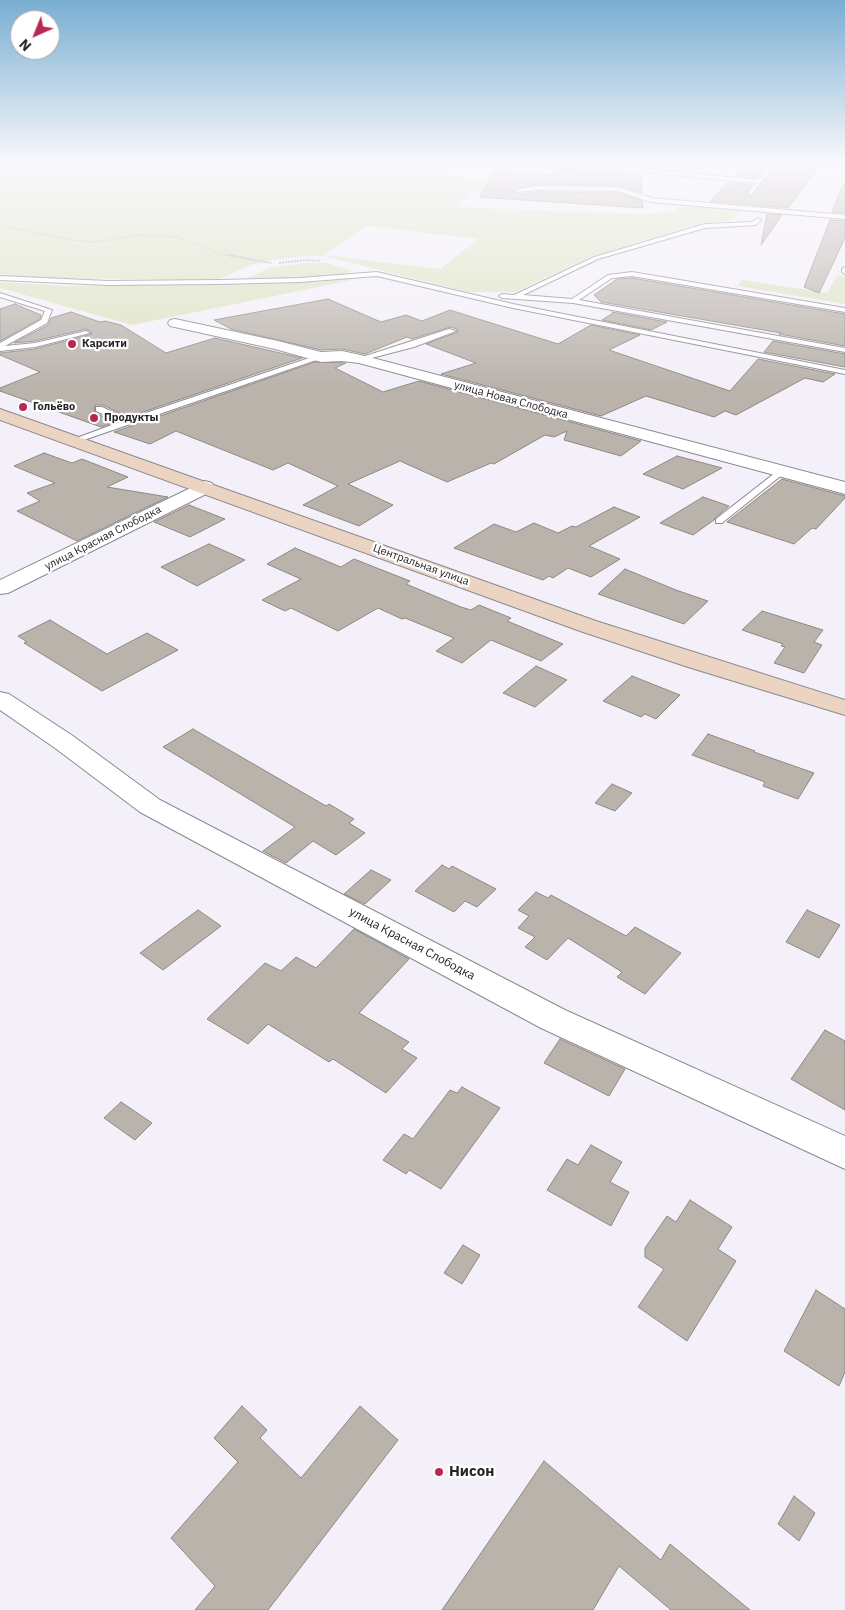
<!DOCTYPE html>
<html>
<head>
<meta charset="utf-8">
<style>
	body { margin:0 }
	#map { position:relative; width:845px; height:1610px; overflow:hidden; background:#f4f0f9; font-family:"IBM Plex Sans",sans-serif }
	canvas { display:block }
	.north { position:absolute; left:10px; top:10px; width:50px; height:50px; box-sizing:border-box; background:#fff; border:1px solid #a7a7a8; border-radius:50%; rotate:224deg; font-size:14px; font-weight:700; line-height:20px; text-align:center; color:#242326 }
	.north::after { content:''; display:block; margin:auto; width:18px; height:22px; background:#b92852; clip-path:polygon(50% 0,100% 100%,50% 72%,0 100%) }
</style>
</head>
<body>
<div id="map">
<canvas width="845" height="1610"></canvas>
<div class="north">N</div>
</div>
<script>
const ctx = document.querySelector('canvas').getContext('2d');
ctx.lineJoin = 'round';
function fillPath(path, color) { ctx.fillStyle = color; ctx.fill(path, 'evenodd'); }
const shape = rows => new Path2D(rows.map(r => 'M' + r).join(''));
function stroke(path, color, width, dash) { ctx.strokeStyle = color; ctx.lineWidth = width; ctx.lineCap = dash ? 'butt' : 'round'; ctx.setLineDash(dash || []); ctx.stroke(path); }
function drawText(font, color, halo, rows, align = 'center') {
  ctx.font = font + ' "IBM Plex Sans",sans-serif'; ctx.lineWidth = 4.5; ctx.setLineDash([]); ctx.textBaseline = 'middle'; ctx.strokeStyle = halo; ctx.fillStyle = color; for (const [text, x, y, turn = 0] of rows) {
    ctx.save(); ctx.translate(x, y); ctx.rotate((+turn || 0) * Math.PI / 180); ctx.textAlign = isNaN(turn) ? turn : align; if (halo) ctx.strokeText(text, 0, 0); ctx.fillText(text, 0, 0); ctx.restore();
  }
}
fillPath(shape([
	[13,163,173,163,168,170,410,173,412,163,446,163,441,165,443,173,476,179,544,182,545,184,469,192,470,194,455,207,645,214,675,211,681,204,742,209,735,218,729,221,699,224,592,256,515,292,468,292,324,256,303,256,272,260,251,265,217,280,38,278,0,274,0,175,25,168],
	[367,226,478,239,440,269,324,255],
	[304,263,327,263,351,270,350,272,344,274,313,277,253,280,248,278,269,268],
	[837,275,845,276,845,304,737,286,742,280,827,293],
	[345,279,353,280,132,325,0,288,0,282,69,286,123,285,269,284,317,282]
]), '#dde3c0');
const building = shape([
	[748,163,769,163,757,178,734,176,748,163],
	[778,164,818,168,788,208,710,201,728,182,752,185,746,193,751,197,778,164],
	[556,169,641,175,642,193,618,185,537,184,515,188,513,190,518,194,537,192,617,193,642,201,643,208,480,197,494,171,554,174,556,169],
	[843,184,845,184,845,213,832,212,843,184],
	[767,214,782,215,761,245,767,214],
	[830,220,845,221,845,238,819,293,804,287,830,220],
	[632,278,845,314,845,346,779,334,781,333,601,302,594,295,617,279,632,278],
	[328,299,381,322,406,315,422,321,450,310,558,344,591,325,640,335,609,350,730,391,758,359,835,374,823,382,805,378,736,415,725,411,714,417,646,396,601,416,441,374,476,363,426,344,458,332,457,329,450,327,412,339,407,337,365,354,342,349,321,350,231,329,214,320,328,299],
	[15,304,41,315,40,319,0,341,0,309,15,304],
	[71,312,100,322,105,321,121,325,166,353,215,338,302,358,128,417,103,405,96,405,94,407,95,413,115,422,101,427,0,391,0,388,40,372,0,355,0,353,35,349,92,334,91,331,86,329,35,341,14,343,48,325,51,318,71,312],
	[612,312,667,322,651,330,602,320,613,313,612,312],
	[773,341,845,354,845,367,764,352,773,341],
	[315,362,346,363,335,368,383,392,419,381,641,441,621,456,564,440,567,431,554,437,545,435,494,464,491,463,447,482,400,461,348,484,393,505,359,526,303,505,338,486,288,463,273,470,176,431,150,444,114,432,315,362],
	[44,453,72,463,82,459,128,477,107,487,168,497,77,541,17,511,40,501,27,493,55,483,14,466,44,453],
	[677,456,722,468,683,489,643,474,677,456],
	[782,479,845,496,845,498,816,529,812,528,794,544,727,522,782,479],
	[703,497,729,506,715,518,714,520,693,535,660,523,703,497],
	[189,505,225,519,190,537,154,522,189,505],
	[614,507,640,517,589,546,620,559,591,577,568,568,553,578,549,576,543,580,454,548,494,524,516,532,534,523,558,533,572,526,576,527,614,507],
	[209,544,245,560,197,586,161,567,209,544],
	[295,548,341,567,354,559,410,581,406,584,461,607,471,610,479,605,511,618,507,621,563,644,541,661,491,640,462,663,436,651,454,638,405,618,402,619,378,608,338,631,291,608,285,611,262,600,301,579,267,564,295,548],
	[625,569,676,590,708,601,684,624,598,594,625,569],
	[762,611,823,630,814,642,822,645,804,673,774,663,785,647,781,646,783,644,742,630,762,611],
	[50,620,107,654,147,633,178,650,102,691,24,643,27,642,18,636,50,620],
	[536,666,567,680,535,707,503,693,536,666],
	[632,676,680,695,656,719,645,714,641,717,603,701,632,676],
	[193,729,326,806,329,804,354,819,349,823,365,833,336,855,313,841,286,863,263,851,295,827,163,747,193,729],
	[708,734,755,751,754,752,814,773,798,799,763,786,765,782,692,755,708,734],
	[612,784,632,793,615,811,595,803,612,784],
	[442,865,449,869,452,866,496,889,477,907,465,901,454,912,415,891,442,865],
	[371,870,391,880,365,904,344,894,371,870],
	[536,892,548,898,551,895,626,936,635,927,681,953,645,994,617,977,622,972,568,938,547,960,525,947,535,937,518,928,529,916,518,910,536,892],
	[198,910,221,926,163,970,140,953,198,910],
	[807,910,840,925,819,958,786,942,807,910],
	[354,929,409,959,359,1013,409,1042,402,1049,417,1058,386,1093,333,1059,329,1062,268,1024,248,1044,207,1019,265,963,281,971,296,957,316,968,354,929],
	[825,1030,845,1041,845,1110,791,1079,825,1030],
	[560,1039,625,1069,609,1096,544,1063,560,1039],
	[462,1087,500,1108,441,1189,409,1170,406,1174,383,1160,404,1134,413,1139,450,1090,457,1093,462,1087],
	[121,1102,152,1123,135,1140,104,1118,121,1102],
	[591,1145,622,1162,610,1182,629,1192,611,1226,547,1190,567,1159,578,1165,591,1145],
	[690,1200,732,1227,718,1249,736,1261,687,1341,638,1307,664,1269,645,1257,645,1248,667,1216,676,1222,690,1200],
	[463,1245,480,1255,462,1284,444,1273,463,1245],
	[816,1290,845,1309,845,1372,839,1386,784,1351,816,1290],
	[242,1406,267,1430,260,1438,301,1478,360,1406,398,1440,268,1610,195,1610,215,1586,171,1538,238,1462,214,1438,242,1406],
	[544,1461,661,1560,670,1544,750,1610,671,1610,619,1566,593,1610,442,1610,544,1461],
	[794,1496,815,1513,799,1541,778,1524,794,1496]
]);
fillPath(building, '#bab3ac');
stroke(building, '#8f8881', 1);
const service = shape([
	[68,163,381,165,384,167,381,169,70,164,68,163],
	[483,163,630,167,758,180,772,163,776,163,751,195,748,193,756,183,630,171,485,164,483,163],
	[537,186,618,187,652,198,845,215,845,219,651,202,617,191,537,190,518,192,515,190,537,186],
	[758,218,761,220,756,225,705,228,598,259,523,295,572,299,608,275,632,272,845,308,845,312,632,276,612,278,579,300,845,348,845,352,573,303,502,298,499,296,502,294,514,295,594,257,705,224,752,222,758,218],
	[845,267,845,274,842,272,842,269,845,267],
	[377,272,513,304,845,370,845,374,513,308,377,276,300,282,219,284,108,285,0,280,0,276,108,281,219,280,300,278,377,272],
	[0,293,52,310,47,323,5,346,35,343,86,331,90,333,35,347,0,351,0,343,41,320,45,311,0,297,0,293],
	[449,329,456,331,414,347,360,361,356,359,449,329],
	[318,355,325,357,78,442,71,440,120,422,96,411,96,407,102,407,128,419,318,355],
	[780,469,785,472,783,474,722,523,716,523,716,519,780,469]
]);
const minor = shape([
	[175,319,278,341,321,352,342,351,365,356,845,482,845,494,359,363,342,361,321,362,275,349,170,326,168,323,170,320,175,319],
	[205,481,212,483,214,487,212,491,8,593,0,594,0,580,205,481],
	[0,692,9,694,73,736,160,800,565,1010,845,1136,845,1169,541,1028,140,812,55,748,0,710,0,692]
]);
const secondary = shape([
	[0,409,596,621,845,700,845,715,688,667,580,631,0,420,0,409]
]);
stroke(service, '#8b8890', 2);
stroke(minor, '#8b8890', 2);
stroke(secondary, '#8b8890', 2);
stroke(shape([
	[0,203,4,195,4,177,28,168,27,163],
	[0,225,73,240,95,242,140,235,177,237,220,254,235,257]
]), '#b3b0b8', 1, [1, 1]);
stroke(shape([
	[228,255,271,263],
	[279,263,306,260,320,261]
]), '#b3b0b8', 2, [2, 1]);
fillPath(service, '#fff');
fillPath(minor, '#fff');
fillPath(secondary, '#ebd5c2');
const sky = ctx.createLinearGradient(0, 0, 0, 388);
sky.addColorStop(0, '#79aed2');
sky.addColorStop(0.42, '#faf8fc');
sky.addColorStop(1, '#faf8fc00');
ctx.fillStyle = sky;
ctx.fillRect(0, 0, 845, 388);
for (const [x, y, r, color] of [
	[72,344,5,"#b92852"],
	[23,407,5,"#b92852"],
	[94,418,5,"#b92852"],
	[439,1472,5,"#b92852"]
]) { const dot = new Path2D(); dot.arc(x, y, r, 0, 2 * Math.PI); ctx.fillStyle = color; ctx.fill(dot); stroke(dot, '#fff', 2); }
drawText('bold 11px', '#242326', '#fff', [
	["Карсити",82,344],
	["Гольёво",33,407],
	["Продукты",104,418]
], 'left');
drawText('11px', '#242326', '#fff', [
	["улица Новая Слободка",511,400,15],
	["улица Красная Слободка",103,538,-27],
	["Центральная улица",421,565,20]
]);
drawText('12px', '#242326', '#fff', [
	["улица Красная Слободка",412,944,28]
]);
drawText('bold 15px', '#242326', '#fff', [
	["Нисон",449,1472]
], 'left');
</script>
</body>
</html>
